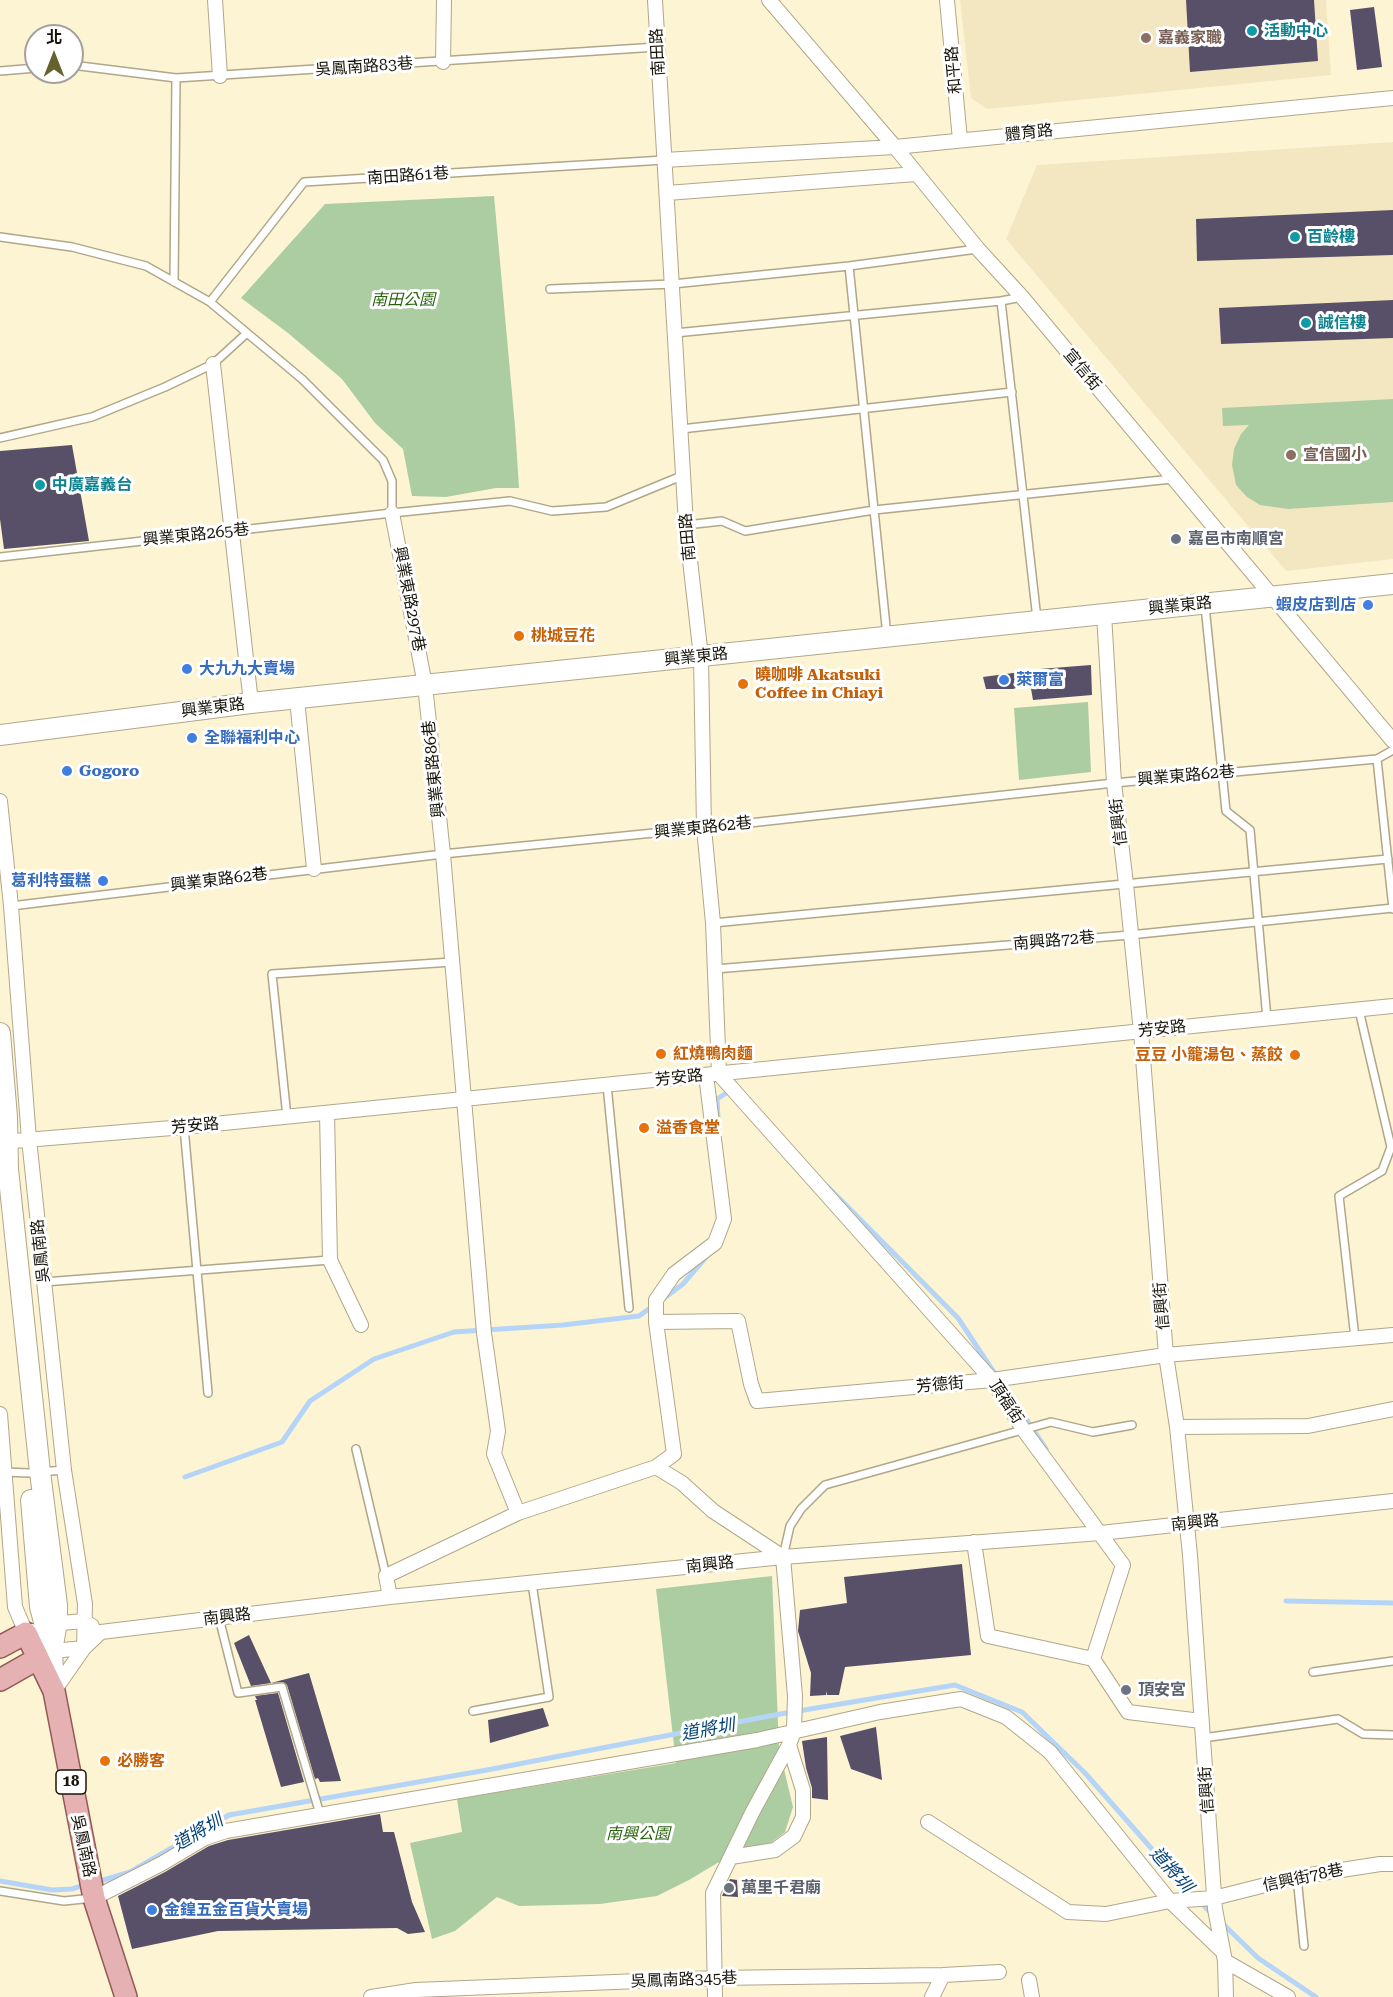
<!DOCTYPE html>
<html>
<head>
<meta charset="utf-8">
<style>
	body { margin:0 }
	#map { position:relative; width:1393px; height:1997px; overflow:hidden; background:#fdf4d4; font-family:"Roboto Serif","Noto Sans TC",serif }
	canvas { display:block }
	.north { position:absolute; left:24px; top:24px; width:60px; height:60px; box-sizing:border-box; background:#fff; border:2px solid #a3a19d; border-radius:50%; rotate:0deg; font-size:16px; font-weight:700; line-height:24px; text-align:center; color:#18150a }
	.north::after { content:''; display:block; margin:auto; width:21px; height:27px; background:#65622f; clip-path:polygon(50% 0,100% 100%,50% 72%,0 100%) }
</style>
</head>
<body>
<div id="map">
<canvas width="1393" height="1997"></canvas>
<div class="north">北</div>
</div>
<script>
const ctx = document.querySelector('canvas').getContext('2d');
ctx.lineJoin = 'round';
function fillPath(path, color) { ctx.fillStyle = color; ctx.fill(path, 'evenodd'); }
const shape = rows => new Path2D(rows.map(r => 'M' + r).join(''));
function stroke(path, color, width, dash) { ctx.strokeStyle = color; ctx.lineWidth = width; ctx.lineCap = dash ? 'butt' : 'round'; ctx.setLineDash(dash || []); ctx.stroke(path); }
function drawText(font, color, halo, rows, align = 'center') {
  ctx.font = font + ' "Roboto Serif","Noto Sans TC",serif'; ctx.lineWidth = 6; ctx.setLineDash([]); ctx.textBaseline = 'middle'; ctx.strokeStyle = halo; ctx.fillStyle = color; for (const [text, x, y, turn = 0] of rows) {
    ctx.save(); ctx.translate(x, y); ctx.rotate((+turn || 0) * Math.PI / 180); ctx.textAlign = isNaN(turn) ? turn : align; if (halo) ctx.strokeText(text, 0, 0); ctx.fillText(text, 0, 0); ctx.restore();
  }
}
fillPath(shape([
	[960,0,1326,0,1331,75,987,109,971,98],
	[1393,142,1393,559,1286,571,1006,239,1037,165]
]), '#f2e7c0');
fillPath(shape([
	[494,196,515,426,519,488,496,488,446,497,412,496,403,449,375,423,342,379,288,333,241,298,325,204],
	[1393,399,1393,502,1288,509,1260,505,1247,497,1236,485,1232,465,1234,449,1241,434,1249,425,1223,426,1222,408],
	[1088,702,1091,772,1019,780,1014,708],
	[772,1576,779,1748,793,1807,785,1832,764,1848,734,1853,689,1880,657,1896,600,1904,519,1906,497,1897,455,1931,432,1939,410,1843,462,1832,457,1799,676,1763,656,1589]
]), '#accda2');
stroke(shape([
	[718,1119,717,1099,731,1090,733,1092],
	[828,1187,958,1318,997,1377],
	[663,1299,683,1284,707,1256],
	[1003,1384,1046,1449],
	[185,1477,282,1442,310,1401,374,1359,454,1332,563,1325,639,1316,653,1306],
	[1286,1601,1393,1603],
	[0,1881,52,1890,72,1889,88,1884],
	[97,1882,130,1872,229,1815,487,1770,780,1714,955,1685,1022,1712,1085,1773,1188,1890,1212,1914],
	[1221,1922,1258,1958,1316,1997]
]), '#b5d5f8', 5);
fillPath(shape([
	[1186,0,1314,0,1318,61,1190,72],
	[1374,7,1382,67,1357,70,1350,10],
	[1393,210,1393,255,1197,261,1196,219],
	[1393,300,1393,338,1221,344,1219,308],
	[72,445,89,541,4,549,0,519,0,451],
	[1091,665,1092,695,1033,700,1030,683,1013,689,986,689,983,677,1028,671,1027,670],
	[962,1564,971,1655,845,1667,839,1695,827,1695,826,1691,826,1695,810,1696,811,1673,798,1631,800,1610,847,1603,844,1577],
	[249,1635,271,1683,251,1686,234,1643],
	[309,1673,341,1781,320,1782,318,1778,315,1779,287,1685,283,1682,271,1683],
	[278,1693,304,1782,281,1787,255,1700,257,1700,255,1696],
	[543,1708,549,1726,490,1743,488,1720],
	[876,1727,882,1780,851,1769,840,1736],
	[827,1737,828,1800,812,1798,812,1788,806,1768,802,1741],
	[380,1814,383,1832,394,1832,412,1902,425,1932,408,1934,397,1928,218,1931,132,1949,118,1896,165,1872,209,1846,228,1840],
	[730,1879,737,1880,738,1897,722,1896]
]), '#584f69');
const lane = shape([
	[72,65,176,78,657,47],
	[0,71,36,68],
	[0,237,72,247,146,266,210,302,302,379,383,460,392,481,392,513,510,501,552,511,606,507,684,475],
	[849,266,887,636],
	[174,282,176,78],
	[550,289,673,284,849,266,977,249],
	[1022,297,1001,301,1037,619],
	[210,302,304,182,664,160],
	[675,333,1001,301],
	[681,429,1012,392],
	[0,438,92,417,165,387,213,364,247,333],
	[686,525,722,521,745,531,874,510,1172,479],
	[0,557,392,513],
	[1205,606,1226,811,1250,830,1267,1019],
	[1377,759,1393,909],
	[11,906,443,854,704,828,1114,783,1377,759,1393,750],
	[713,923,1388,859],
	[715,969,1130,935,1393,908],
	[607,1085,629,1308],
	[287,1117,272,974,452,962],
	[184,1127,208,1393],
	[44,1282,330,1260],
	[1355,1338,1339,1196,1382,1171,1391,1147,1359,1010],
	[356,1449,386,1576],
	[4,1472,29,1473,64,1470],
	[783,1557,790,1526,801,1509,825,1485,1051,1422,1093,1432,1132,1425],
	[219,1618,238,1693,282,1687,320,1814],
	[1313,1672,1393,1661],
	[473,1711,549,1697,532,1583],
	[1203,1738,1338,1719,1363,1734,1393,1735],
	[1297,1877,1304,1946],
	[0,1891,64,1901,93,1898]
]);
const street = shape([
	[215,0,220,76],
	[655,0,686,525,701,657,704,828,713,923,719,1074,992,1380,1023,1429,1123,1565,1093,1659,1128,1712,1201,1721],
	[769,0,895,147,978,249,1022,297,1393,741],
	[947,0,960,140],
	[443,62,444,0],
	[664,160,895,147,1393,98],
	[667,193,916,174],
	[213,364,251,703],
	[392,513,425,685,443,854,484,1333,498,1431,494,1454,518,1513],
	[1104,614,1114,783,1126,884,1141,1032,1166,1355,1177,1427,1190,1555,1215,1909,1225,1961,1226,1997],
	[297,699,314,869],
	[0,801,11,906,29,1139,64,1470,85,1604,84,1648,54,1691],
	[706,1075,724,1219,715,1243,674,1274,656,1300,656,1322,674,1454,656,1467,682,1483,713,1511,783,1557,795,1696,794,1731,789,1745,753,1811,713,1893,715,1997],
	[327,1113,330,1260,361,1325],
	[1,1142,184,1127,1393,1006],
	[656,1322,738,1321,751,1384,757,1401,992,1380,1166,1355,1393,1335],
	[0,1414,15,1607,26,1633,32,1631],
	[1177,1427,1308,1426,1393,1409],
	[974,1542,988,1636,1093,1659],
	[390,1597,386,1576,518,1513,656,1467],
	[49,1624,84,1621,92,1626],
	[47,1654,52,1651,84,1648,101,1632,390,1597,783,1557,1101,1533,1393,1501],
	[928,1822,1068,1912,1106,1914,1170,1901,1214,1898,1297,1877,1380,1864,1393,1864],
	[731,1857,775,1850,794,1836,803,1817,803,1790,789,1745],
	[94,1898,161,1864,205,1838,226,1831,757,1740,880,1712,961,1699,1006,1717,1050,1752,1170,1901,1222,1951],
	[1225,1961,1288,1997],
	[1029,1980,1032,1997],
	[371,1997,416,1990,714,1978,943,1975,999,1972],
	[932,1997,943,1975]
]);
const secondary = shape([
	[0,735,251,703,1393,584],
	[0,1033,7,1117,8,1169,40,1472,57,1605,57,1622,52,1651,54,1688],
	[31,1500,40,1607,51,1648]
]);
const primary = shape([
	[0,1647,26,1633,54,1691,94,1898,126,1997],
	[0,1680,37,1659]
]);
stroke(lane, '#b0a789', 10);
stroke(street, '#b0a789', 16);
stroke(secondary, '#b0a789', 22);
stroke(primary, '#935955', 24);
stroke(lane, '#fff', 7);
stroke(street, '#fff', 14);
stroke(secondary, '#fff', 20);
stroke(primary, '#e6b1b2', 21);
for (const [x, y, r, color] of [
	[1252,31,6,"#0f9aa8"],
	[1146,38,6,"#8d6e63"],
	[1295,237,6,"#0f9aa8"],
	[1306,323,6,"#0f9aa8"],
	[1291,455,6,"#8d6e63"],
	[40,485,6,"#0f9aa8"],
	[1176,539,6,"#6b7280"],
	[1368,605,6,"#3f7fe0"],
	[519,636,6,"#e8710a"],
	[187,669,6,"#3f7fe0"],
	[1004,680,6,"#3f7fe0"],
	[743,684,6,"#e8710a"],
	[192,738,6,"#3f7fe0"],
	[67,771,6,"#3f7fe0"],
	[103,881,6,"#3f7fe0"],
	[661,1054,6,"#e8710a"],
	[1295,1055,6,"#e8710a"],
	[644,1128,6,"#e8710a"],
	[1126,1690,6,"#6b7280"],
	[105,1761,6,"#e8710a"],
	[729,1888,6,"#6b7280"],
	[152,1910,6,"#3f7fe0"]
]) { const dot = new Path2D(); dot.arc(x, y, r, 0, 2 * Math.PI); ctx.fillStyle = color; ctx.fill(dot); stroke(dot, '#fff', 2); }
for (const [x, y, w] of [
	[71,1782,30]
]) { const box = new Path2D(); box.roundRect(x - w / 2, y - 12, w, 24, 4.5); ctx.fillStyle = '#fff'; ctx.fill(box); stroke(box, '#18150a', 1.5); }
drawText('bold 15px', '#18150a', null, [
	["18",71,1782]
]);
drawText('bold 16px', '#0d838f', '#fff', [
	["活動中心",1264,31],
	["百齡樓",1307,237],
	["誠信樓",1318,323],
	["中廣嘉義台",52,485]
], 'left');
drawText('bold 16px', '#785e54', '#fff', [
	["嘉義家職",1158,38],
	["宣信國小",1303,455]
], 'left');
drawText('16px', '#18150a', '#fff', [
	["南田路",658,52,-93],
	["吳鳳南路83巷",364,67,-4],
	["和平路",954,70,-95],
	["體育路",1029,133,-6],
	["南田路61巷",408,176,-4],
	["宣信街",1082,370,50],
	["興業東路265巷",196,535,-6],
	["南田路",688,537,-95],
	["興業東路297巷",409,599,79],
	["興業東路",1180,606,-6],
	["興業東路",696,657,-6],
	["興業東路",213,708,-7],
	["興業東路86巷",434,769,-96],
	["興業東路62巷",1186,776,-5],
	["信興街",1119,822,-97],
	["興業東路62巷",703,828,-6],
	["興業東路62巷",219,880,-7],
	["南興路72巷",1054,941,-5],
	["芳安路",1162,1029,-6],
	["芳安路",679,1078,-6],
	["芳安路",195,1126,-5],
	["吳鳳南路",41,1251,-96],
	["信興街",1162,1306,-95],
	["芳德街",940,1385,-5],
	["頂福街",1006,1402,57],
	["南興路",1195,1523,-6],
	["南興路",710,1565,-6],
	["南興路",227,1617,-7],
	["信興街",1207,1790,-94],
	["吳鳳南路",83,1846,78],
	["信興街78巷",1303,1878,-12],
	["吳鳳南路345巷",684,1980,-2]
]);
drawText('italic 16px', '#29640e', '#fff', [
	["南田公園",403,300],
	["南興公園",638,1834]
]);
drawText('bold 16px', '#5b616d', '#fff', [
	["嘉邑市南順宮",1188,539],
	["頂安宮",1138,1690],
	["萬里千君廟",741,1888]
], 'left');
drawText('bold 16px', '#366cbe', '#fff', [
	["蝦皮店到店",1356,605,"right"],
	["大九九大賣場",199,669],
	["萊爾富",1016,680],
	["全聯福利中心",204,738],
	["Gogoro",79,771],
	["葛利特蛋糕",91,881,"right"],
	["金鍠五金百貨大賣場",164,1910]
], 'left');
drawText('bold 16px', '#c56008', '#fff', [
	["桃城豆花",531,636],
	["曉咖啡 Akatsuki",755,675],
	["Coffee in Chiayi",755,693],
	["紅燒鴨肉麵",673,1054],
	["豆豆 小籠湯包、蒸餃",1283,1055,"right"],
	["溢香食堂",656,1128],
	["必勝客",117,1761]
], 'left');
drawText('italic 18px', '#074477', '#fff', [
	["道將圳",708,1730,-10],
	["道將圳",198,1833,-30],
	["道將圳",1171,1870,48]
]);
</script>
</body>
</html>
